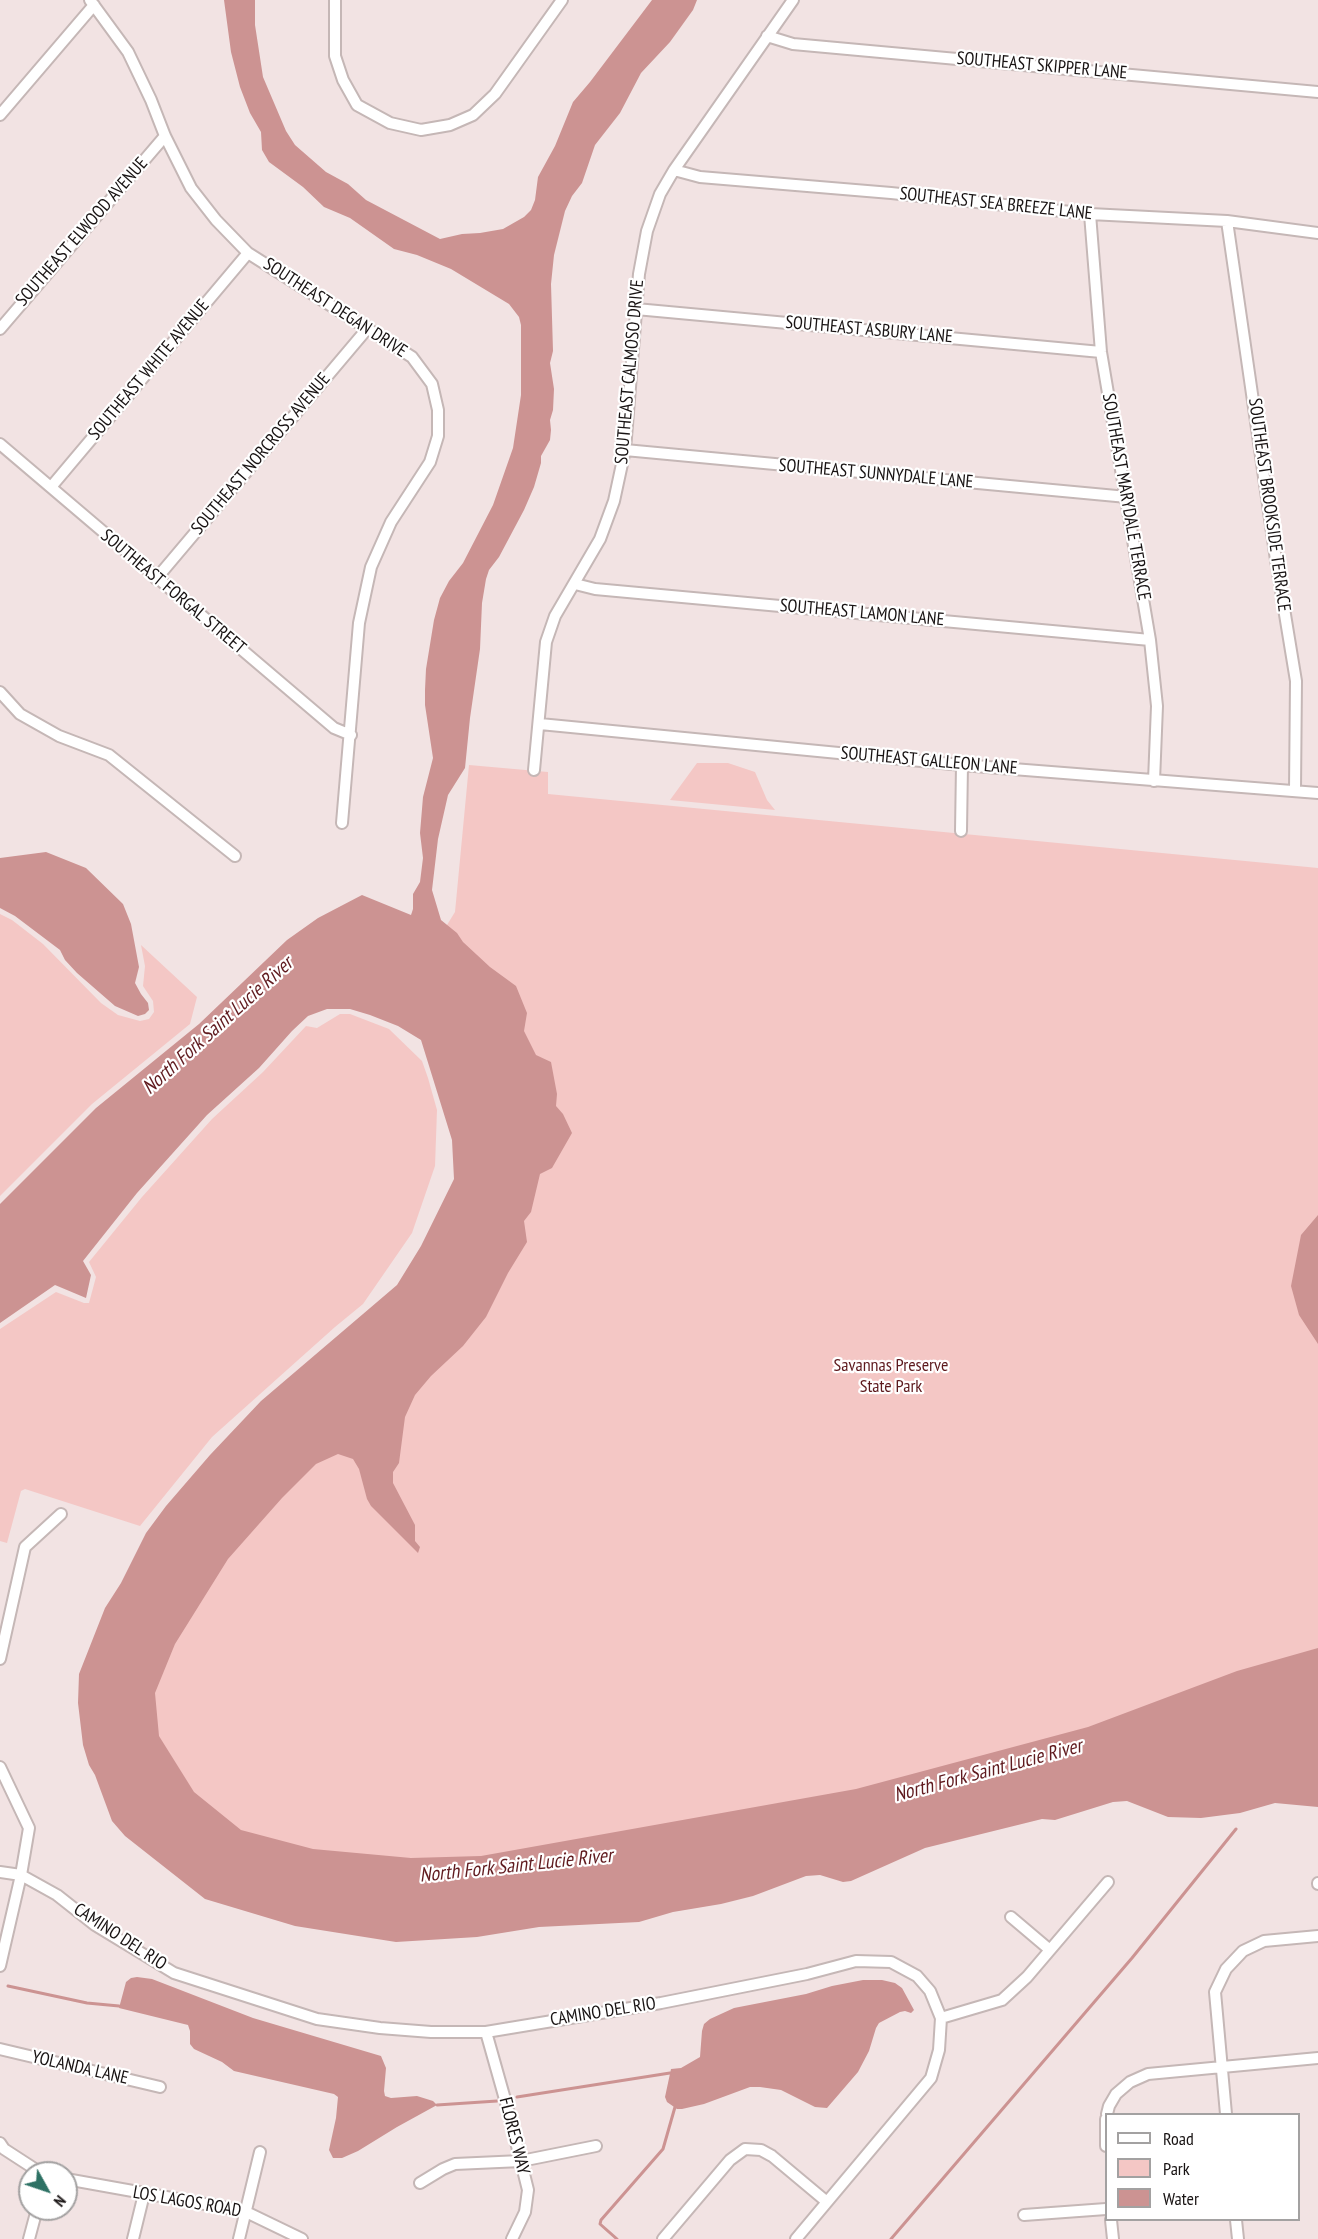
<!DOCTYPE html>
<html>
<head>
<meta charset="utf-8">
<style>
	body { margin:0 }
	#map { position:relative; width:1318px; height:2239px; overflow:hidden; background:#f2e3e3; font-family:"PT Sans Narrow",sans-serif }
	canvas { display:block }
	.legend { position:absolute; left:1105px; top:2113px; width:195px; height:108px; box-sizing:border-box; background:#fff; border:2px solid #a3a1a1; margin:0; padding:8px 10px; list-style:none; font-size:18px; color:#181313 }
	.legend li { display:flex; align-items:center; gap:12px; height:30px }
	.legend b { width:30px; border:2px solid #a3a1a1 }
	.north { position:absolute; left:18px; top:2161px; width:60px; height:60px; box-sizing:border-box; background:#fff; border:2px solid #a3a1a1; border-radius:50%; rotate:130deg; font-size:16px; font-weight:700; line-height:24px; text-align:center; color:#181313 }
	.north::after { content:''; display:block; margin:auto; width:21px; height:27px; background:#2d7164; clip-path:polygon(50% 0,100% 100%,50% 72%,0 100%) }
</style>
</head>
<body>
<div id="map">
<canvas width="1318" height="2239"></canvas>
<ul class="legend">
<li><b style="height:8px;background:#fff"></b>Road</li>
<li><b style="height:16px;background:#f4c7c5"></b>Park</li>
<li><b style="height:16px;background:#cc9392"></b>Water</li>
</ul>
<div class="north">N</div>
</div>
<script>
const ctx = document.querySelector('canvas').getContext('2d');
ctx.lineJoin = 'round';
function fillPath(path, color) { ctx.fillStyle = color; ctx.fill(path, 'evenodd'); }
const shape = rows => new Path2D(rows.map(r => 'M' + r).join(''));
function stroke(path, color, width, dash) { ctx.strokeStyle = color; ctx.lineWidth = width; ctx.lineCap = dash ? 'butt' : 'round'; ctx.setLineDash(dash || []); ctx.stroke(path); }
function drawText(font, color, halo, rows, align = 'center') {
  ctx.font = font + ' "PT Sans Narrow",sans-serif'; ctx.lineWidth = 4.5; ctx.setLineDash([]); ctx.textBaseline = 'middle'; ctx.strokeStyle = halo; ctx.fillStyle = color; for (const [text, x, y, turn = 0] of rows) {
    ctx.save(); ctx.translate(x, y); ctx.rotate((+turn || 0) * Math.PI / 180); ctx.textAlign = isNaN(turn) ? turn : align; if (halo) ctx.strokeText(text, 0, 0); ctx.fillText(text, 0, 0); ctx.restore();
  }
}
fillPath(shape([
	[697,763,728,763,755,772,767,800,775,810,670,800],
	[469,765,548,772,548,794,1318,868,1318,1706,584,1873,248,1868,137,1746,204,1542,516,1170,429,954,455,912],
	[0,914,12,920,43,944,101,1003,118,1015,140,1021,149,1019,154,1012,153,1001,143,986,145,966,141,945,197,997,190,1024,92,1104,0,1196],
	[340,1014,350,1014,389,1029,422,1061,428,1078,437,1110,435,1166,412,1233,363,1304,335,1327,212,1437,140,1526,25,1489,21,1491,7,1543,0,1541,0,1329,56,1292,84,1303,89,1303,96,1277,89,1262,142,1197,212,1119,263,1072,306,1026,317,1028]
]), '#f4c7c5');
fillPath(shape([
	[224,0,255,0,255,25,263,77,286,131,295,145,326,172,348,184,366,200,440,239,462,234,480,233,503,229,524,217,531,210,535,200,538,177,555,146,573,102,590,82,652,0,697,0,693,10,670,42,641,73,620,113,595,145,582,183,572,196,565,211,554,255,551,284,553,351,550,363,554,389,553,410,550,420,551,430,550,440,541,456,541,463,534,487,524,510,499,557,489,570,486,579,482,603,480,649,470,718,465,768,448,795,438,839,432,890,441,920,457,933,463,942,490,967,516,986,527,1013,524,1031,536,1055,551,1062,557,1094,556,1106,563,1114,572,1133,552,1168,540,1174,531,1212,524,1221,527,1242,508,1273,486,1317,463,1346,431,1376,415,1395,405,1417,399,1463,393,1472,393,1483,415,1525,415,1541,420,1547,418,1553,371,1506,367,1499,359,1469,353,1459,338,1454,316,1464,282,1498,228,1559,175,1644,155,1693,159,1736,194,1792,241,1830,313,1849,411,1858,481,1856,856,1789,1088,1727,1237,1671,1318,1648,1318,1807,1275,1803,1240,1813,1201,1818,1168,1817,1127,1801,1113,1802,1055,1820,1042,1819,925,1848,851,1881,843,1882,820,1875,806,1876,753,1896,721,1904,673,1912,639,1922,539,1927,477,1937,396,1942,295,1926,205,1899,125,1836,112,1821,95,1775,89,1765,83,1745,78,1703,79,1674,105,1608,121,1583,146,1533,166,1506,210,1455,261,1401,397,1285,421,1246,454,1179,452,1140,421,1040,398,1026,370,1015,350,1009,327,1009,308,1016,292,1031,259,1068,207,1115,137,1193,83,1261,91,1275,86,1298,55,1285,0,1323,0,1204,96,1108,199,1024,287,940,318,918,362,895,411,915,413,909,413,894,420,882,423,858,420,833,423,797,433,758,425,705,425,690,426,669,434,620,440,598,449,581,463,563,493,505,513,448,521,395,521,325,519,317,509,304,451,269,417,255,394,249,350,218,324,207,303,187,269,162,262,150,261,132,250,113,240,87,231,52],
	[46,852,86,868,123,904,131,924,139,967,135,983,141,994,148,1003,149,1010,145,1014,138,1016,115,1006,77,973,65,960,60,950,15,916,0,908,0,858],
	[1318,1215,1318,1344,1299,1315,1291,1286,1301,1235],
	[137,1977,152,1979,253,2018,381,2056,386,2068,384,2091,385,2096,391,2098,417,2096,433,2101,437,2105,397,2127,358,2151,342,2158,333,2158,329,2150,336,2118,338,2097,334,2094,234,2071,222,2062,194,2049,190,2044,190,2031,188,2025,119,2008,126,1982,131,1978],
	[863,1980,882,1980,895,1983,902,1988,914,2010,911,2013,905,2011,900,2012,879,2023,876,2028,869,2051,858,2072,827,2108,815,2107,781,2090,760,2087,750,2087,704,2104,682,2109,677,2109,667,2102,665,2097,671,2069,681,2068,700,2057,702,2031,704,2024,710,2019,734,2008,806,1994,832,1986]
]), '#cc9392');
stroke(shape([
	[8,1986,87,2003,119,2006],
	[517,2097,670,2073],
	[437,2105,497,2101],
	[617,2239,600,2224,601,2220,663,2149,675,2107],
	[891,2239,1132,1958,1236,1829]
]), '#cc9392', 3);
const minor = shape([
	[90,0,128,52,151,100,165,136,191,188,216,220,248,253,412,357,432,384,438,410,438,436,430,462,391,522,371,567,359,623,342,823],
	[335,0,335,56,343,80,357,105,390,123,421,130,450,125,473,115,495,94,562,0],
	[767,36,793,44,1318,92],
	[0,115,94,5],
	[674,170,700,177,891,193,1090,214,1227,221,1318,233],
	[1090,214,1101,352,1150,640,1157,706,1154,781],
	[1227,221,1276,560,1296,681,1295,790],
	[636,309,1101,352],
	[0,329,165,136],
	[0,444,334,728,351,735],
	[625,450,1127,497],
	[51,487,248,253],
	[156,579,367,329],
	[575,584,595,589,1150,640],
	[0,692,20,714,59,736,109,755,235,856],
	[540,724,962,765,1318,793],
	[534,770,546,642,555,616,600,539,614,501,625,450,639,274,647,231,660,194,674,170,793,0],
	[961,831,962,765],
	[0,1659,25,1547,61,1514],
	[0,1767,29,1828,21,1875,0,1966],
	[0,1872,21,1875,57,1895,95,1925,174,1973,317,2019,380,2028,431,2032,486,2032,661,2003,807,1974,856,1961,891,1962,917,1976,930,1991,941,2018,939,2050,931,2078,796,2239],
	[1318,1883,1318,1884],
	[1011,1917,1050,1950],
	[941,2018,1002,2000,1027,1977,1108,1882],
	[486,2032,508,2110,528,2190,525,2212,512,2239],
	[0,2049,160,2087],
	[1107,2114,1109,2106,1116,2094,1130,2082,1148,2074,1318,2058],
	[1226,2114,1215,1992,1226,1969,1243,1951,1264,1941,1318,1936],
	[1106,2119,1106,2146],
	[0,2143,4,2149,41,2173],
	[66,2179,244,2211,302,2239],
	[420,2183,443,2169,455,2164,521,2161,596,2146],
	[1024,2215,1106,2209],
	[1111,2220,1113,2239],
	[1236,2220,1238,2239],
	[29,2239,37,2209],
	[133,2239,144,2194],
	[239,2239,260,2152],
	[663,2239,730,2160,745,2149,761,2150,772,2156,827,2202]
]);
stroke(minor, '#c5b7b6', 14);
stroke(minor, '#fff', 10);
drawText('18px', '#181313', '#fff', [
	["SOUTHEAST SKIPPER LANE",1042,66,5],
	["SOUTHEAST SEA BREEZE LANE",996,204,6],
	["SOUTHEAST ELWOOD AVENUE",82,232,-49],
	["SOUTHEAST DEGAN DRIVE",335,308,33],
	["SOUTHEAST ASBURY LANE",869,330,5],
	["SOUTHEAST WHITE AVENUE",149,370,-50],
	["SOUTHEAST CALMOSO DRIVE",630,372,-85],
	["SOUTHEAST NORCROSS AVENUE",261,454,-50],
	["SOUTHEAST SUNNYDALE LANE",876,474,5],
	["SOUTHEAST MARYDALE TERRACE",1126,497,80],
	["SOUTHEAST BROOKSIDE TERRACE",1269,505,82],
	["SOUTHEAST FORGAL STREET",173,592,40],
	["SOUTHEAST LAMON LANE",862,613,5],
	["SOUTHEAST GALLEON LANE",929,761,5],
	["CAMINO DEL RIO",120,1937,33],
	["CAMINO DEL RIO",603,2012,-9],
	["YOLANDA LANE",80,2068,13],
	["FLORES WAY",514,2136,76],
	["LOS LAGOS ROAD",187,2202,10]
]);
drawText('18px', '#5d191d', '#fff', [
	["Savannas Preserve",891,1366],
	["State Park",891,1387]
]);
drawText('italic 20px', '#601b1f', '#fff', [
	["North Fork Saint Lucie River",218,1026,-42],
	["North Fork Saint Lucie River",988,1771,-15],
	["North Fork Saint Lucie River",516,1866,-6]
]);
</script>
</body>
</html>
